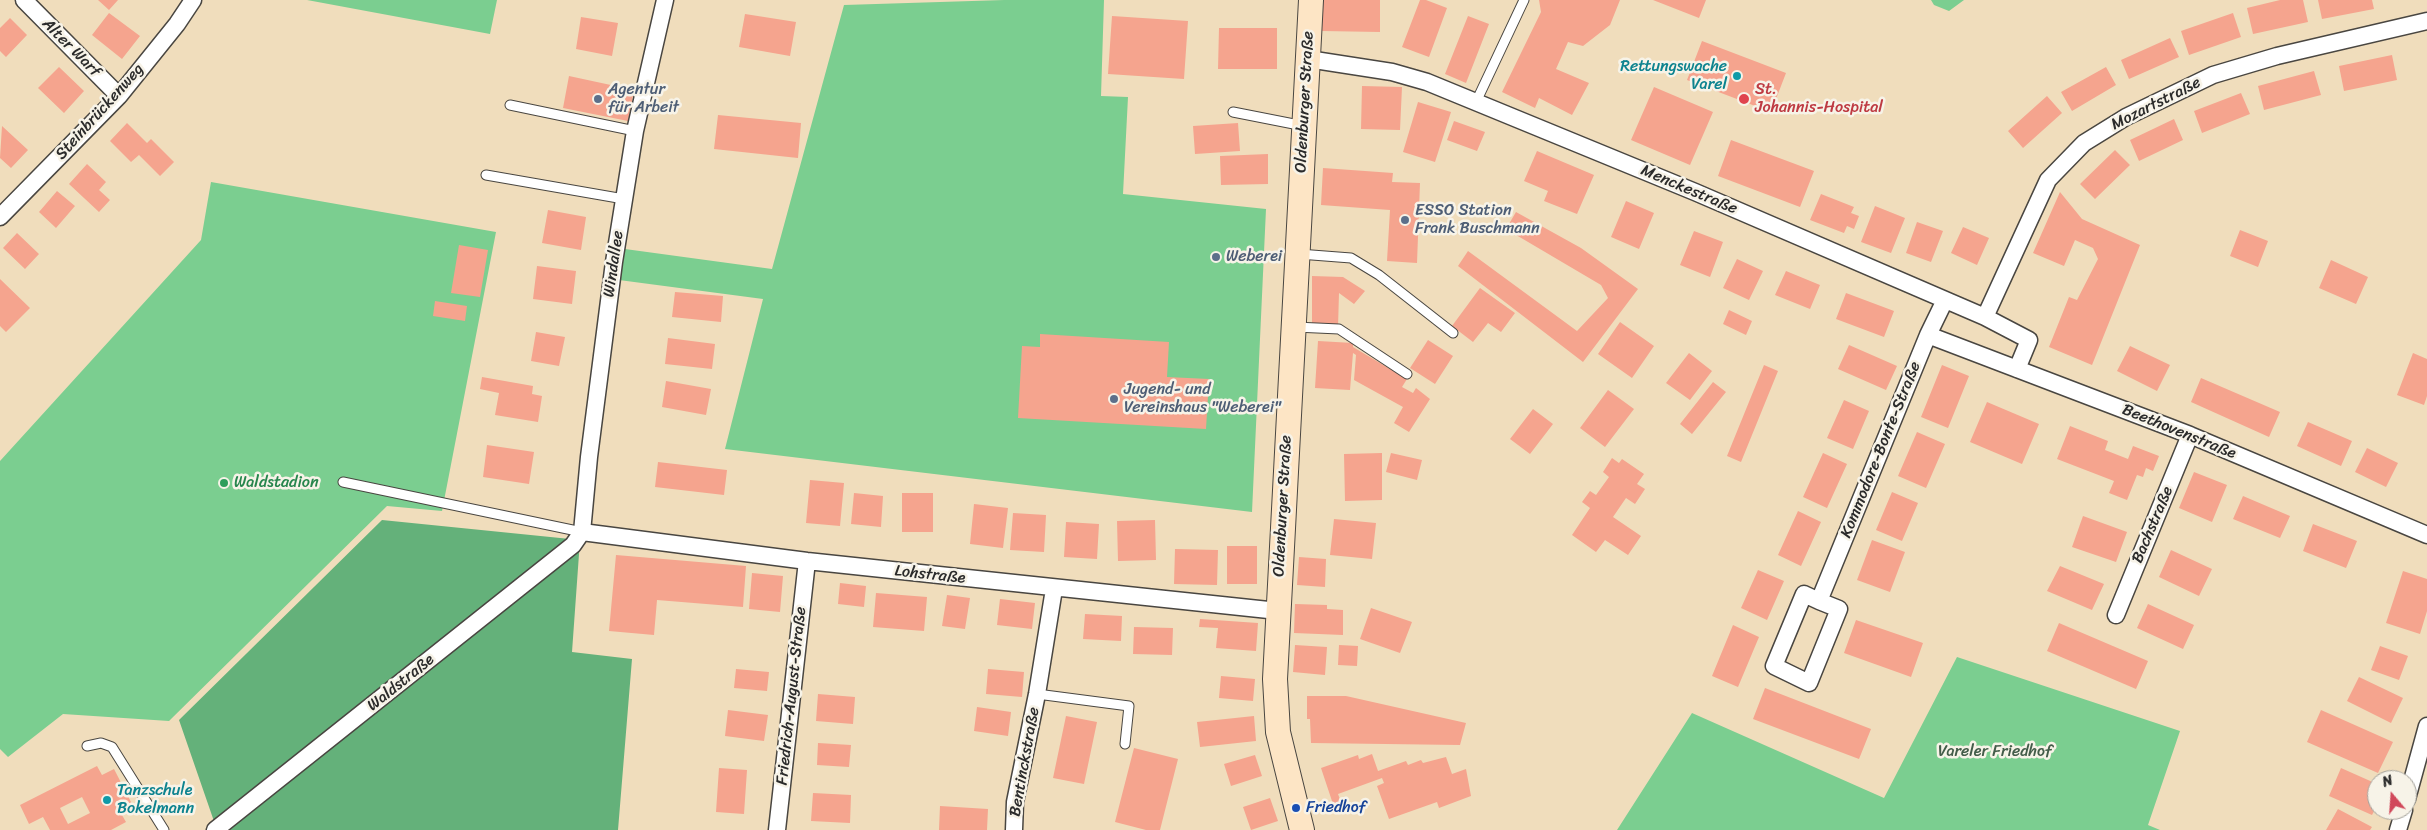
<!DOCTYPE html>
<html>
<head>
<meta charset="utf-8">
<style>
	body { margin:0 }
	#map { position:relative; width:2427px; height:830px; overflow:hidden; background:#f0ddbc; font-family:Sriracha,sans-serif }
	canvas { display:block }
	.north { position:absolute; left:2367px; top:770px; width:50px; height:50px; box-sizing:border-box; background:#f7f3e8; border:1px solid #a5a39c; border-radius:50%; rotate:342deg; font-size:14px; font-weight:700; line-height:20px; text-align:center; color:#2b2b2b }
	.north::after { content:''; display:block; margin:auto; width:18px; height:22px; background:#d1495b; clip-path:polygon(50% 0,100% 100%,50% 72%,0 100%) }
</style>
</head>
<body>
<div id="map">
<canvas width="2427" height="830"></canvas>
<div class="north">N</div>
</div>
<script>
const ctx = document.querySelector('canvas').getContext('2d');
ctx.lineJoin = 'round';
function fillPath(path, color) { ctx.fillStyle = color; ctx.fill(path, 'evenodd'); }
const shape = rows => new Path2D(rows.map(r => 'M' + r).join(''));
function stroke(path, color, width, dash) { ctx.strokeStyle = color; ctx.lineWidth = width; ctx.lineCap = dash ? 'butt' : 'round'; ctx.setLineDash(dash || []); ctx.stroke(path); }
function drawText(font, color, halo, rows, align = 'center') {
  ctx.font = font + ' Sriracha,sans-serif'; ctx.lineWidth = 5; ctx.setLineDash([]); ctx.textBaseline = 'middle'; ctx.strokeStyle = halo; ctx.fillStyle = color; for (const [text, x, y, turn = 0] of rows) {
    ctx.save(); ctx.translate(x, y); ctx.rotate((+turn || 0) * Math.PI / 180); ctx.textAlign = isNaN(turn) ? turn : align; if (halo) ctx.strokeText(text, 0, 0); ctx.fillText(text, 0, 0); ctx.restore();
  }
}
fillPath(shape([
	[307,0,497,0,490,34],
	[1004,0,1104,0,1101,96,1128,97,1123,194,1266,209,1252,512,725,449,763,299,619,280,625,249,772,269,844,5],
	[1931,0,1964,0,1949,11,1934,5],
	[211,182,496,232,442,511,387,506,169,721,63,714,8,757,0,749,0,461,201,240],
	[1957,657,2180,731,2148,825,2160,830,1617,830,1692,713,1884,798]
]), '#7bce90');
fillPath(shape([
	[382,520,580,540,572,652,632,659,618,830,217,830,179,720]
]), '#64b17a');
fillPath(shape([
	[98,0,118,0,109,10],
	[1323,0,1380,0,1380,32,1322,31],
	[1420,0,1426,0,1447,8,1429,57,1402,47],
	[1539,0,1620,0,1610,25,1583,46,1568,42,1556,69,1589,83,1572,115,1539,98,1535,108,1502,92,1541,12],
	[1653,0,1706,0,1699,18],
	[2280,0,2303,0,2308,22,2253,34,2247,8],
	[2318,0,2372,0,2374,9,2322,19],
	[109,13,140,36,122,59,92,35],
	[2233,13,2241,37,2189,55,2181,31],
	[745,14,796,22,790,56,739,47],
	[1112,16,1188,21,1184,79,1108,74],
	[1468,16,1489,24,1466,83,1445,74],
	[581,17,618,23,612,56,576,49],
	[10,18,27,35,6,57,0,51,0,28],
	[1219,28,1277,28,1277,69,1218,69],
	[2170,38,2179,57,2129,79,2121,60],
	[1702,41,1786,73,1771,112,1687,80],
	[2392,55,2397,80,2344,91,2339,66],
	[59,67,84,91,64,113,38,88],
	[2106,67,2116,85,2072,111,2061,92],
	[2314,71,2321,95,2264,110,2258,86],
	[569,76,634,90,628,121,563,108],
	[1362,86,1402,87,1400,130,1361,129],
	[1654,87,1713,112,1690,165,1631,140],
	[2241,93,2250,114,2202,133,2194,111],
	[2047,96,2062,113,2023,148,2008,131],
	[1418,102,1451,112,1435,162,1403,152],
	[718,115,801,123,798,158,714,149],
	[2174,119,2183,140,2139,161,2130,140],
	[1454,121,1485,132,1477,151,1447,140],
	[127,123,147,143,151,139,174,162,160,176,139,155,131,162,110,141],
	[1238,123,1240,151,1195,154,1193,126],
	[2,126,28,150,11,168,0,158],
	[1731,140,1814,171,1800,207,1718,176],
	[2115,150,2130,165,2095,199,2080,184],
	[1537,151,1594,175,1577,214,1544,201,1548,191,1524,181],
	[1268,154,1268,184,1221,185,1220,156],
	[87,164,106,182,99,190,110,200,99,212,69,184],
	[1323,168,1393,173,1392,182,1420,183,1417,263,1387,261,1390,210,1321,205],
	[57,191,75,206,56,228,39,212],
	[2060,192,2082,219,2140,245,2092,365,2049,347,2069,297,2077,300,2098,259,2093,248,2075,240,2064,266,2033,253],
	[1821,194,1854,207,1851,213,1859,216,1854,229,1847,226,1844,233,1810,220],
	[1626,201,1654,213,1639,249,1611,237],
	[1875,206,1905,218,1891,253,1861,242],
	[548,210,586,217,581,250,542,243],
	[1516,212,1581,248,1638,289,1583,362,1458,266,1468,251,1577,331,1608,298,1601,285,1506,229],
	[1917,222,1943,231,1931,262,1906,253],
	[1963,227,1989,238,1977,265,1951,253],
	[2240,230,2268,241,2258,267,2230,256],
	[1694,231,1723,242,1710,277,1680,265],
	[17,233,39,254,25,269,3,248],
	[459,245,488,250,480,297,451,293],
	[1737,259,1763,271,1749,300,1723,288],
	[2331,260,2368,277,2356,304,2319,288],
	[537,266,576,271,572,304,533,299],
	[1786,271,1820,285,1810,309,1775,295],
	[1312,276,1343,277,1365,291,1354,304,1339,293,1338,327,1312,327],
	[0,279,30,308,6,332,0,326],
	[1480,288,1515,313,1501,332,1488,323,1473,342,1452,326],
	[675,292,723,296,721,322,672,317],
	[1846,293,1894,311,1884,337,1836,319],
	[435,301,467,306,465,321,433,316],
	[1729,310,1752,321,1746,335,1723,324],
	[1620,322,1654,346,1632,378,1598,354],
	[536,332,565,337,559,366,531,361],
	[1040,334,1169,342,1167,377,1209,379,1206,429,1018,418,1022,346,1040,347],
	[668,338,715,344,712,369,665,364],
	[1428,340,1453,356,1435,384,1410,368],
	[1318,341,1353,343,1353,347,1407,379,1402,387,1413,393,1416,388,1430,399,1409,432,1394,423,1403,407,1354,380,1356,355,1353,353,1350,390,1315,388],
	[1849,345,1897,366,1886,390,1838,369],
	[2130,346,2170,365,2157,391,2117,371],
	[1689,353,1712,371,1690,400,1666,383],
	[2413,353,2427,359,2427,396,2424,405,2397,395],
	[1764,365,1778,371,1741,462,1727,456],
	[1942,365,1969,376,1948,428,1921,417],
	[482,377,533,386,532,394,542,396,538,422,495,415,499,393,480,389],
	[2201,378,2280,412,2269,437,2191,402],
	[666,381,711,389,706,415,662,407],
	[1713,382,1726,392,1692,434,1680,424],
	[1608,390,1634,409,1605,447,1580,428],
	[1844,400,1869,411,1853,449,1827,438],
	[1987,402,2039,424,2022,464,1970,442],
	[1533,409,1553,424,1530,454,1510,439],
	[2308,422,2352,441,2341,466,2297,446],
	[2070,426,2108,441,2105,450,2128,459,2133,446,2159,456,2153,471,2146,468,2143,477,2137,475,2127,500,2109,493,2114,481,2057,459],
	[1917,432,1945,444,1926,488,1898,476],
	[487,445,534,452,529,484,483,477],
	[2367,448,2398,463,2386,487,2355,472],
	[1382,453,1382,500,1345,501,1344,454],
	[1391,453,1422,460,1417,480,1386,472],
	[1823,453,1847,464,1827,508,1803,497],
	[1612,458,1619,463,1622,459,1644,474,1637,484,1645,489,1635,504,1626,498,1613,517,1641,536,1628,555,1605,540,1596,552,1572,535,1590,508,1582,502,1590,491,1596,495,1609,477,1603,472],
	[658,462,727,470,724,495,655,487],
	[2194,472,2227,485,2212,522,2179,508],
	[810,480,844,483,840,526,806,523],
	[1892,492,1918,503,1902,541,1876,530],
	[854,493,883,496,881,527,851,524],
	[902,493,933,493,933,532,902,532],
	[2243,496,2290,516,2280,538,2233,519],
	[974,504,1008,508,1003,548,970,544],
	[1798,511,1821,522,1801,566,1778,555],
	[1013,513,1046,515,1044,552,1010,550],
	[2083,516,2127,532,2116,562,2072,547],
	[1334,519,1376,523,1372,559,1330,555],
	[1155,520,1156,560,1118,561,1117,521],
	[1066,522,1099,524,1097,559,1064,557],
	[2313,524,2357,541,2346,568,2303,551],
	[1872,540,1905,552,1890,592,1857,580],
	[1227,546,1257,546,1257,584,1227,584],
	[1175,549,1218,550,1217,585,1174,584],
	[2171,550,2212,569,2199,596,2159,577],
	[616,555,746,566,743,607,657,600,654,635,609,631],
	[1299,557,1326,559,1325,587,1297,585],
	[2060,566,2104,584,2092,610,2047,591],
	[1758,570,1784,581,1767,620,1741,608],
	[2403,571,2427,579,2427,611,2420,634,2386,623],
	[752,573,783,576,780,612,749,609],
	[840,583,866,586,864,607,838,604],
	[876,593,927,597,924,631,873,627],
	[947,595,970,598,965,629,942,626],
	[1000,599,1035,603,1032,629,997,625],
	[1295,604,1327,605,1327,609,1343,610,1343,635,1294,633],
	[2148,604,2194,625,2183,649,2137,628],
	[1371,608,1412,622,1400,653,1360,639],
	[1085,614,1122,616,1121,641,1083,639],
	[1200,619,1258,623,1256,651,1216,648,1218,628,1199,627],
	[1856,620,1923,643,1911,677,1844,653],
	[2059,623,2148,661,2136,689,2047,651],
	[1733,625,1759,637,1738,687,1712,676],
	[1134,627,1173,628,1172,655,1133,654],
	[1295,645,1327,647,1325,675,1293,672],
	[1339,645,1358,646,1357,666,1338,665],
	[2380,646,2408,656,2399,680,2371,670],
	[736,669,769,672,767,691,734,688],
	[988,669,1024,672,1022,697,986,694],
	[1221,676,1255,679,1253,701,1219,698],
	[2359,677,2403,698,2391,723,2347,701],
	[1765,688,1871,729,1859,759,1753,719],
	[818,694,855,697,853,724,816,721],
	[1307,696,1346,696,1466,723,1460,745,1311,743,1310,719,1307,719],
	[977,707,1011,712,1008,736,974,731],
	[728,710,768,715,764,741,725,736],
	[2321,710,2393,742,2378,773,2307,742],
	[1066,716,1097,722,1084,784,1053,778],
	[1254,716,1256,741,1200,747,1197,722],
	[818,743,851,745,849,767,817,765],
	[1134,748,1178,759,1160,830,1146,830,1115,822],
	[1372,754,1378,771,1406,761,1408,765,1421,760,1423,763,1446,757,1452,774,1466,769,1471,796,1439,808,1437,802,1389,819,1377,786,1384,783,1382,778,1338,794,1341,802,1333,804,1321,768,1358,755,1359,759],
	[1255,755,1262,776,1231,786,1224,764],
	[97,766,102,775,114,769,132,804,119,810,126,822,111,830,50,830,43,817,29,824,20,805],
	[82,797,90,813,68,824,60,808],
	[719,768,747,770,744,814,716,812],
	[2341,768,2377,784,2377,805,2372,815,2329,796],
	[813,793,851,795,850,823,811,821],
	[1270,798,1278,821,1251,830,1243,807],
	[940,806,988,809,987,830,939,830],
	[2338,809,2372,827,2370,830,2326,830]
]), '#f5a48e');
const service = shape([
	[1476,102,1524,0],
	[510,105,635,131],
	[1233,112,1304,126],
	[486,175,624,199],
	[1299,254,1351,258,1379,275,1453,333],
	[1295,327,1339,329,1407,374],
	[343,482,582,532],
	[1037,694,1129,706,1125,744],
	[87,746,101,743,112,747,164,830]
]);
const minor = shape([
	[24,0,119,96],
	[1308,59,1392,72,1427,82,1695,192,1985,317,2029,340,2017,369],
	[0,217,119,96,177,24,193,0],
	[1985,317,2048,180,2084,143,2126,117,2213,75,2277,56,2427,21],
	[1928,335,2190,435,2427,535],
	[582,532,807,561,1278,611],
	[582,532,589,457,614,262,635,131,665,0],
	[1819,601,1839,609,1809,683,1774,666,1804,594,1819,601,1928,335,1945,300],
	[2116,615,2190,435],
	[2407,799,2427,726],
	[215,830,573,545,582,532],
	[777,830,807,561],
	[1014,830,1015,802,1037,694,1054,589],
	[2398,830,2404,810]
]);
const secondary = shape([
	[1302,830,1278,732,1275,679,1311,0]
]);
stroke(service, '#494641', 11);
stroke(minor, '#494641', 19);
stroke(secondary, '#494641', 26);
stroke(service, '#fff', 9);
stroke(minor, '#fff', 16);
stroke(secondary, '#fde5c5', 24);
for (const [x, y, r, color] of [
	[1737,76,5,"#0f9aa8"],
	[598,99,5,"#5c6f8a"],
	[1744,99,6,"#e0444e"],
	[1405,220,5,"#5c6f8a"],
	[1216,257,5,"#5c6f8a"],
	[1114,399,5,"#5c6f8a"],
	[224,483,5,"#2e9e5b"],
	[107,800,5,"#0f9aa8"],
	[1296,808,5,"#1a4fb4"]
]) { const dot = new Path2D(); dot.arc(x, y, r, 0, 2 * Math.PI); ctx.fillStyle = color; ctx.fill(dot); stroke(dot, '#f7f3e8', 2); }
drawText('16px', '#2b2b2b', '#f7f3e8', [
	["Alter Warf",71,48,45],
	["Oldenburger Straße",1305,102,-87],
	["Mozartstraße",2156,104,-27],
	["Steinbrückenweg",100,112,-48],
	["Menckestraße",1689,190,23],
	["Windallee",614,264,-82],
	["Beethovenstraße",2179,432,22],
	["Kommodore-Bonte-Straße",1881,450,-68],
	["Oldenburger Straße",1283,506,-87],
	["Bachstraße",2153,525,-67],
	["Lohstraße",930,575,6],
	["Waldstraße",401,683,-39],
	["Friedrich-August-Straße",792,696,-84],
	["Bentinckstraße",1025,762,-80]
]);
drawText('16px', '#0d838f', '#f7f3e8', [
	["Rettungswache",1727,67],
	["Varel",1727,85],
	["Tanzschule",117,791,"left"],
	["Bokelmann",117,809,"left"]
], 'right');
drawText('16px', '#4e5e75', '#f7f3e8', [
	["Agentur",608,90],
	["für Arbeit",608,108],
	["ESSO Station",1415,211],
	["Frank Buschmann",1415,229],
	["Weberei",1226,257],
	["Jugend- und",1124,390],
	["Vereinshaus \"Weberei\"",1124,408]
], 'left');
drawText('16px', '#be3a42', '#f7f3e8', [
	["St.",1755,90],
	["Johannis-Hospital",1755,108]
], 'left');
drawText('16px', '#27864d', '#f7f3e8', [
	["Waldstadion",234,483]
], 'left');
drawText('16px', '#435c49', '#f7f3e8', [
	["Vareler Friedhof",1995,752]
]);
drawText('16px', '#164399', '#f7f3e8', [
	["Friedhof",1306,808]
], 'left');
</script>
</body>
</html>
